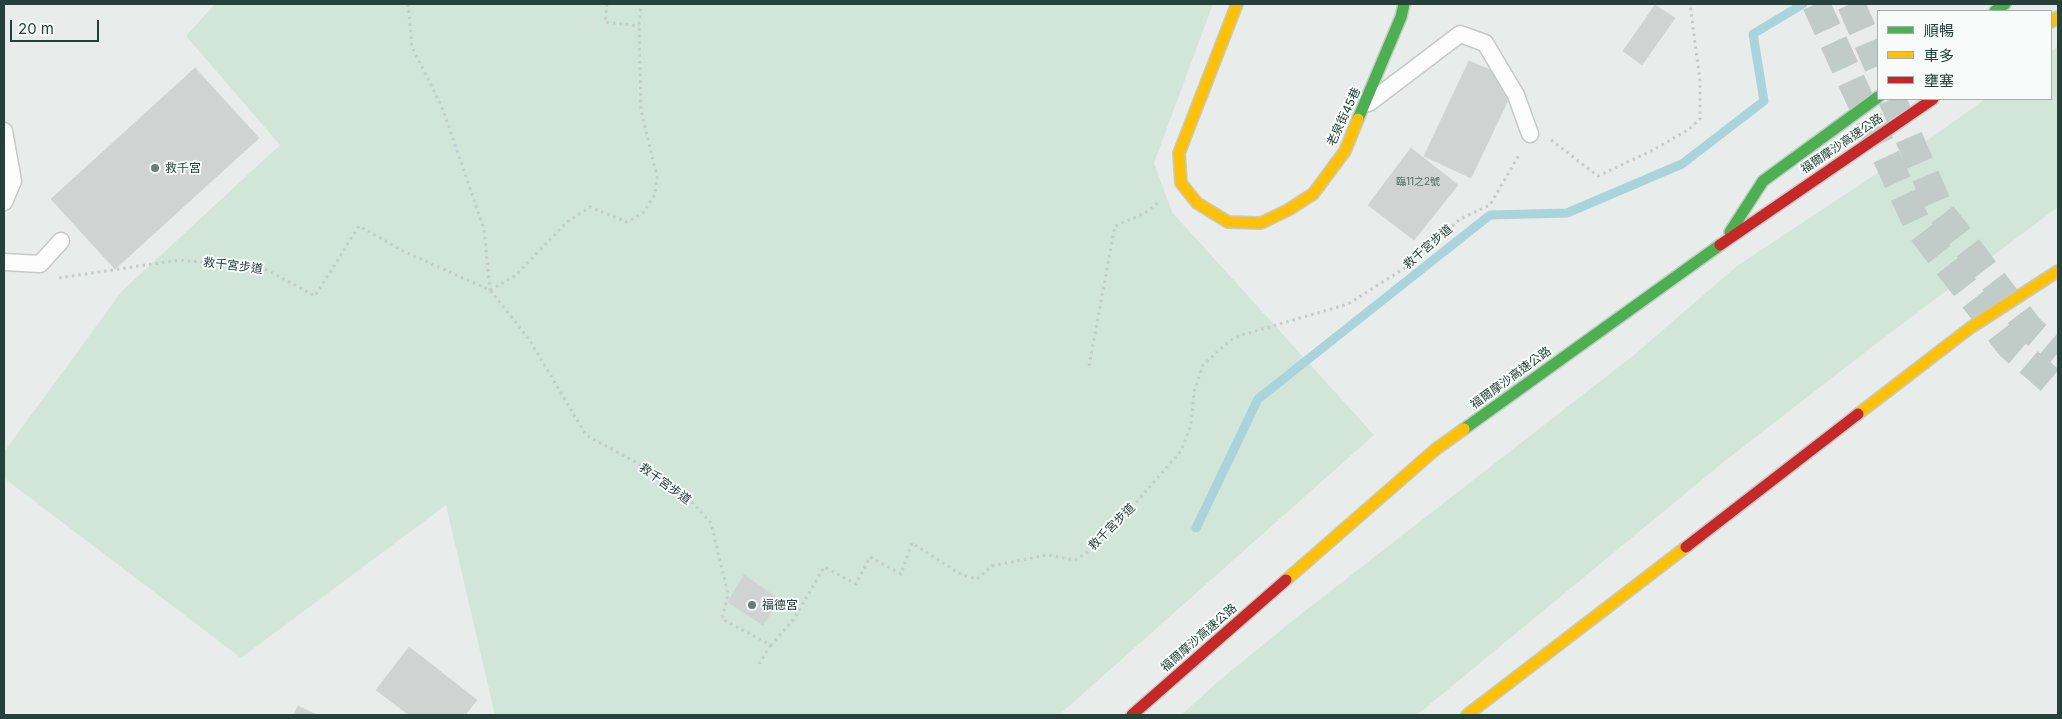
<!DOCTYPE html>
<html>
<head>
<meta charset="utf-8">
<style>
	body { margin:0 }
	#map { position:relative; width:2062px; height:719px; overflow:hidden; background:#e8edeb; font-family:Inter,"Noto Sans TC",sans-serif }
	canvas { display:block }
	.frame { position:absolute; inset:0; border:5px solid #24423a; pointer-events:none }
	.legend { position:absolute; left:1877px; top:10px; width:175px; height:90px; box-sizing:border-box; background:#f7fbf9; border:1px solid #a3b1ad; margin:0; padding:6px 9px; list-style:none; font-size:15px; color:#24423a }
	.legend li { display:flex; align-items:center; gap:10px; height:25px }
	.legend b { width:25px; border:1px solid #a3b1ad }
	.scale { position:absolute; left:10px; top:20px; width:89px; height:22px; box-sizing:border-box; border:2px solid #24423a; border-top:0; padding-left:6px; font-size:15px; line-height:18px; white-space:nowrap; color:#24423a; -webkit-text-stroke:4px #f7fbf9; paint-order:stroke }
</style>
</head>
<body>
<div id="map">
<canvas width="2062" height="719"></canvas>
<div class="frame"></div>
<ul class="legend">
<li><b style="height:6px;background:#4caf50"></b>順暢</li>
<li><b style="height:6px;background:#ffc107"></b>車多</li>
<li><b style="height:6px;background:#c62828"></b>壅塞</li>
</ul>
<div class="scale">20 m</div>
</div>
<script>
const ctx = document.querySelector('canvas').getContext('2d');
ctx.lineJoin = 'round';
function fillPath(path, color) { ctx.fillStyle = color; ctx.fill(path, 'evenodd'); }
const shape = rows => new Path2D(rows.map(r => 'M' + r).join(''));
function stroke(path, color, width, dash) { ctx.strokeStyle = color; ctx.lineWidth = width; ctx.lineCap = dash ? 'butt' : 'round'; ctx.setLineDash(dash || []); ctx.stroke(path); }
function drawText(font, color, halo, rows, align = 'center') {
  ctx.font = font + ' Inter,"Noto Sans TC",sans-serif'; ctx.lineWidth = 4; ctx.setLineDash([]); ctx.textBaseline = 'middle'; ctx.strokeStyle = halo; ctx.fillStyle = color; for (const [text, x, y, turn = 0] of rows) {
    ctx.save(); ctx.translate(x, y); ctx.rotate((+turn || 0) * Math.PI / 180); ctx.textAlign = isNaN(turn) ? turn : align; if (halo) ctx.strokeText(text, 0, 0); ctx.fillText(text, 0, 0); ctx.restore();
  }
}
fillPath(shape([
	[215,4,1213,4,1154,163,1172,212,1374,435,1059,715,495,715,446,505,241,658,4,478,4,452,122,291,280,145,186,36],
	[2058,46,2058,207,1881,340,1726,460,1417,715,1181,715,1221,679,1296,618,1634,355,1737,266,1938,133,1985,99,2051,99,2051,52]
]), '#d1e6d8');
stroke(shape([
	[1196,528,1258,399,1490,215,1567,213,1682,164,1764,101,1753,34,1803,4]
]), '#a9d4db', 9);
const building = shape([
	[1655,5,1675,18,1642,65,1623,51,1655,5],
	[1469,61,1495,72,1509,98,1471,178,1424,156,1469,61],
	[195,68,259,138,115,269,51,199,195,68],
	[1411,148,1458,185,1414,240,1368,205,1411,148],
	[744,575,779,599,763,625,728,602,744,575],
	[409,647,477,700,465,715,409,715,376,690,409,647],
	[298,706,317,715,294,715,298,706]
]);
fillPath(building, '#cfd4d2');
stroke(building, '#d1d6d4', 1);
stroke(shape([
	[1816,4,1919,228,2010,346,2058,387],
	[1851,4,1878,66],
	[1892,99,1942,214,2030,329,2058,353]
]), '#c1cbc8', 28, [28, 14]);
const lane = shape([
	[1369,103,1460,34,1485,43,1516,95,1530,134],
	[4,131,13,181,4,202],
	[4,262,40,264,61,241]
]);
const fast = shape([
	[1995,11,2005,4],
	[1358,119,1401,17,1404,4],
	[1730,232,1763,181,1878,97],
	[1464,429,1720,245]
]);
const slow = shape([
	[1237,4,1179,153,1181,183,1197,203,1228,222,1261,223,1288,210,1313,194,1345,151,1358,119],
	[2051,22,2058,17],
	[1858,414,1970,328,2058,271],
	[1286,580,1436,449,1464,429],
	[1467,715,1686,547]
]);
const jam = shape([
	[1720,245,1933,99],
	[1686,547,1858,414],
	[1132,715,1286,580]
]);
stroke(lane, '#c5cac8', 19);
stroke(fast, '#c3cbc8', 14);
stroke(slow, '#c3cbc8', 14);
stroke(jam, '#c3cbc8', 14);
stroke(shape([
	[408,4,412,47,442,107,484,229,490,290],
	[607,4,605,22,639,26],
	[1551,140,1598,176,1651,151,1688,130,1700,119,1700,81,1690,4],
	[59,278,179,260,265,269,315,296,359,226,405,252,490,290,529,339,586,435,641,465,690,500,711,523,728,594,722,619,771,645,794,619,824,567,856,584,870,557,901,574,912,543,962,575,977,579,992,566,1047,555,1075,560,1089,551,1114,528,1181,451,1191,425,1194,392,1203,365,1229,341,1242,335,1348,304,1408,266,1460,219,1490,205,1519,155],
	[490,290,516,275,567,222,590,207,627,222,644,212,655,194,657,177,641,110,639,26,641,4],
	[1089,366,1115,226,1145,213,1160,201],
	[759,664,771,645]
]), '#c3ccca', 3, [2.5, 4]);
stroke(lane, '#fcfcfc', 16);
stroke(fast, '#4caf50', 11);
stroke(slow, '#ffc107', 11);
stroke(jam, '#c62828', 11);
for (const [x, y, r, color] of [
	[155,168,5,"#697e78"],
	[752,605,5,"#697e78"]
]) { const dot = new Path2D(); dot.arc(x, y, r, 0, 2 * Math.PI); ctx.fillStyle = color; ctx.fill(dot); stroke(dot, '#f7fbf9', 2); }
drawText('10px', '#506761', null, [
	["臨11之2號",1418,182]
]);
drawText('12px', '#24423a', '#f7fbf9', [
	["老泉街45巷",1344,117,-65],
	["福爾摩沙高速公路",1842,144,-34],
	["救千宮步道",1428,247,-41],
	["救千宮步道",233,266,7],
	["福爾摩沙高速公路",1511,378,-36],
	["救千宮步道",665,484,36],
	["救千宮步道",1112,527,-45],
	["福爾摩沙高速公路",1199,638,-41]
]);
drawText('12px', '#24423a', '#f7fbf9', [
	["救千宮",165,168],
	["福德宮",762,605]
], 'left');
</script>
</body>
</html>
